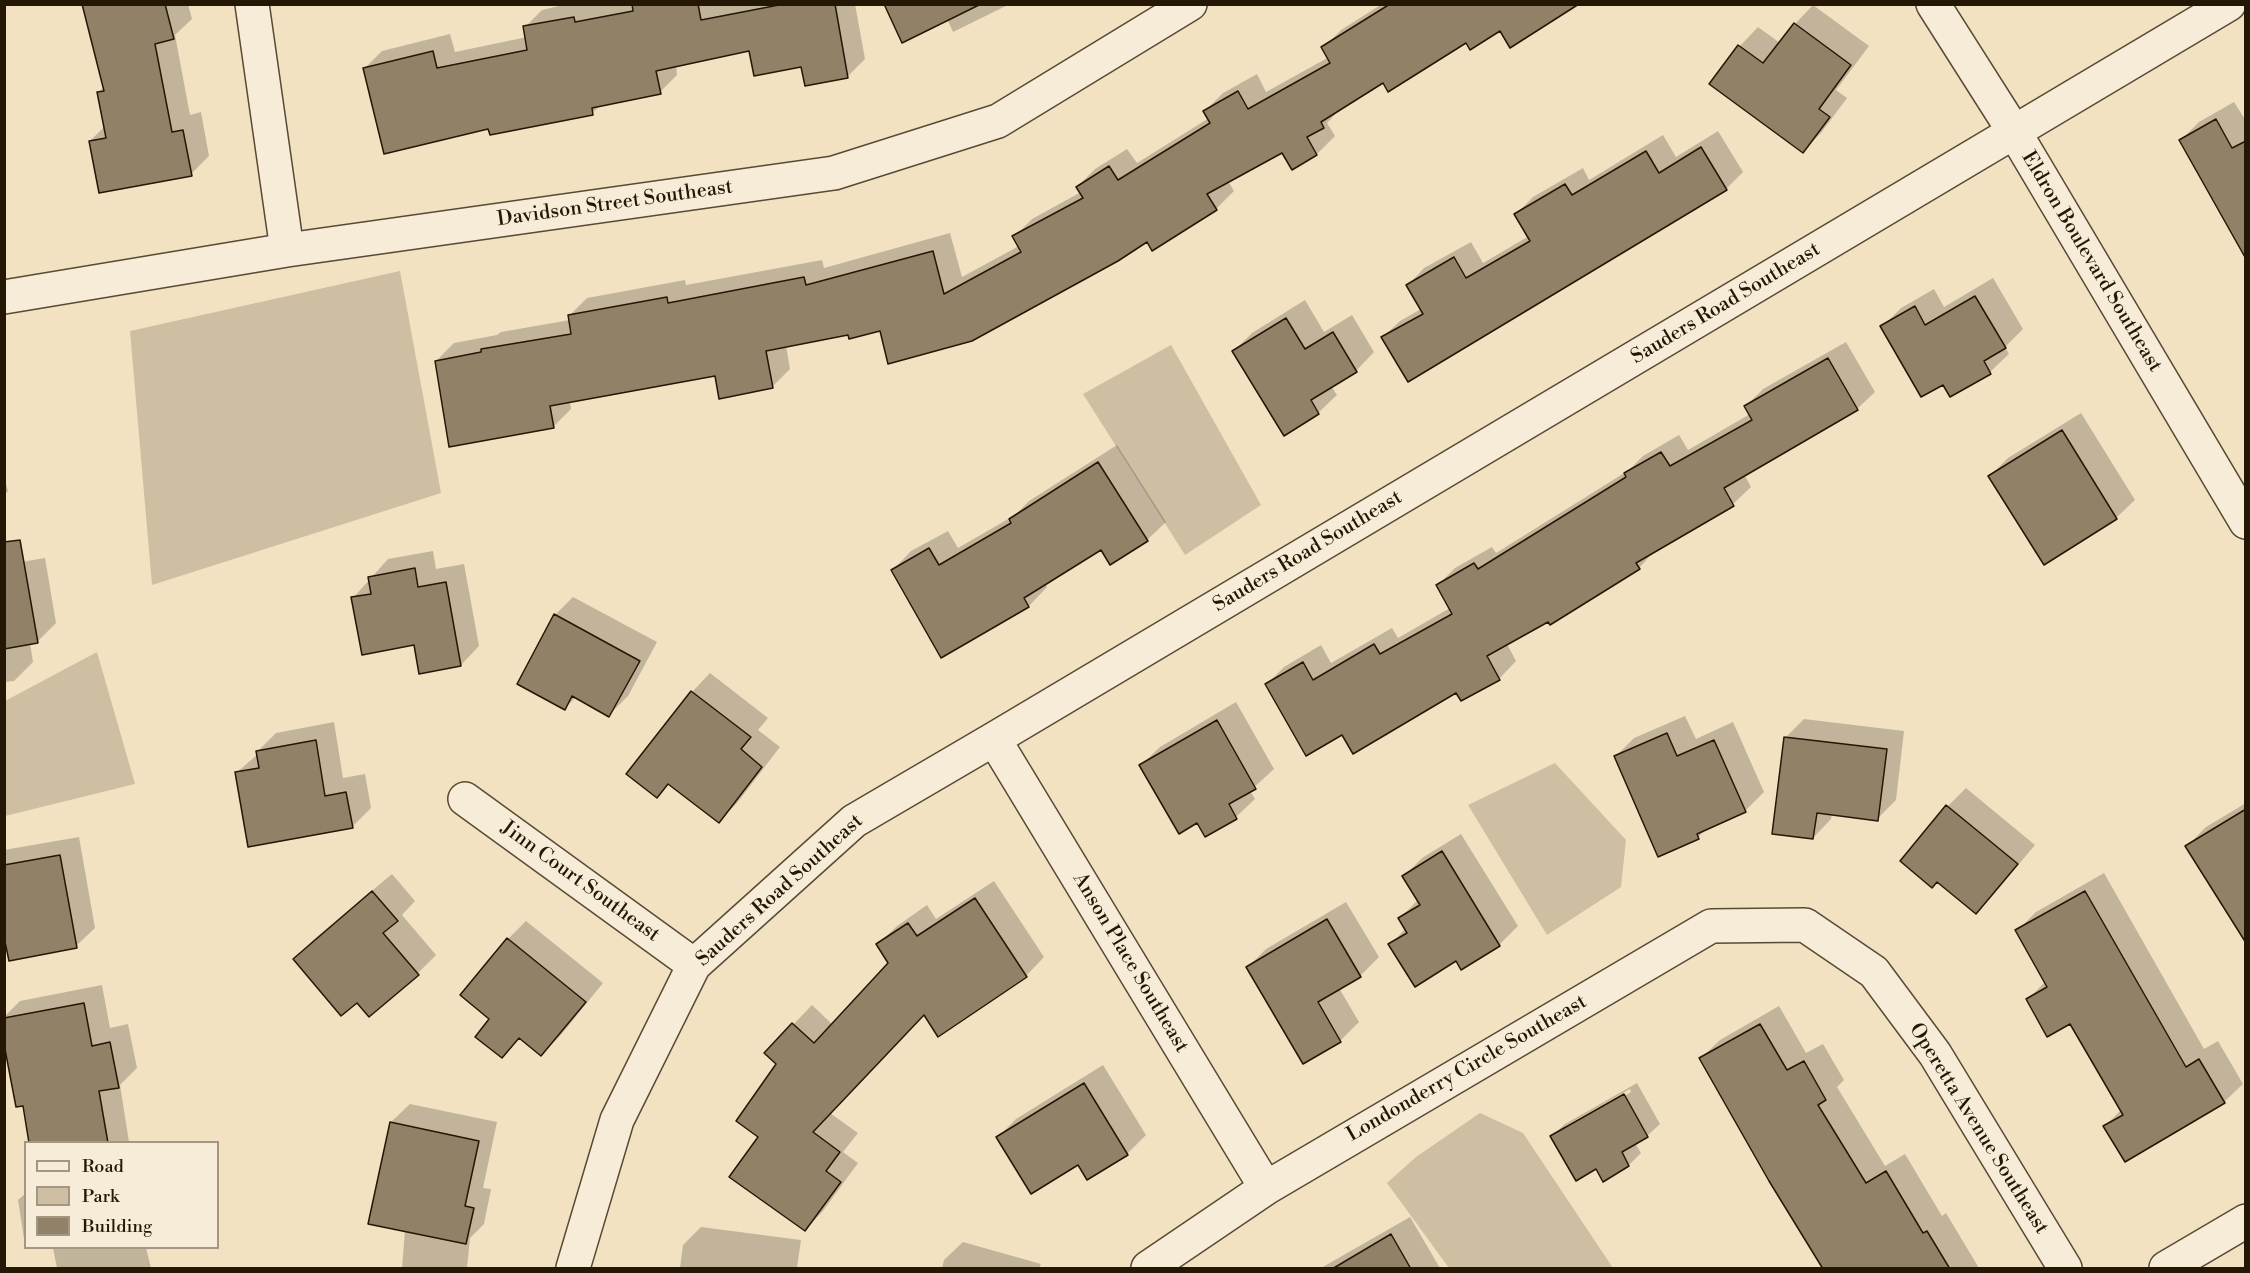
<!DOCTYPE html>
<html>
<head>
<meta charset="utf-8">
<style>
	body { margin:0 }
	#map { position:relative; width:2250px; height:1273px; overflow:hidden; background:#f2e2c2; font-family:"Libre Bodoni",serif }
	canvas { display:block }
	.frame { position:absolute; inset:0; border:6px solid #251705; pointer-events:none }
	.legend { position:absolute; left:24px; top:1141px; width:195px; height:108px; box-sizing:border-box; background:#f7ecd7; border:2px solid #a39783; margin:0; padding:8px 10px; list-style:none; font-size:18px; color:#251705 }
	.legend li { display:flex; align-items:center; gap:12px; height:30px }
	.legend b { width:30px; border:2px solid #a39783 }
</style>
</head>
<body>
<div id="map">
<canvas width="2250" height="1273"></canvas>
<div class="frame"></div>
<ul class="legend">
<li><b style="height:8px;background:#f7ecd7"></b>Road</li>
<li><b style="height:16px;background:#cfbfa2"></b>Park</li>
<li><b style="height:16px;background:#908167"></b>Building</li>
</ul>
</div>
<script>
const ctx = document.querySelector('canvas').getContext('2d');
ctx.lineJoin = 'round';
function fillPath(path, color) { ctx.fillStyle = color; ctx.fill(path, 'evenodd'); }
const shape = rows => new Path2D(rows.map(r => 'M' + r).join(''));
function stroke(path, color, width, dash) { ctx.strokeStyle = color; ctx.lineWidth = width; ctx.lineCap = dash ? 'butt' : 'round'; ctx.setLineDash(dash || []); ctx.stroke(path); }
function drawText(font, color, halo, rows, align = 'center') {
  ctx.font = font + ' "Libre Bodoni",serif'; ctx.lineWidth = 6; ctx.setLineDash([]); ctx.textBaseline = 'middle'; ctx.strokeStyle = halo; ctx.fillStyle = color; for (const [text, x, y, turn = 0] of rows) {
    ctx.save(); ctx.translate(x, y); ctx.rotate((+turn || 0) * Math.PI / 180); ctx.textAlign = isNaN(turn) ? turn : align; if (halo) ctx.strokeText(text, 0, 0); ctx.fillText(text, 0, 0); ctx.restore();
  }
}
fillPath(shape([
	[400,271,441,493,152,585,130,331],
	[1171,345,1261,505,1185,555,1083,394],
	[97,652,135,784,5,816,5,701],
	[1555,763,1626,840,1621,887,1547,935,1468,805],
	[1480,1113,1523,1133,1613,1268,1449,1268,1387,1183,1416,1157]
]), '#cfbfa2');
fillPath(shape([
	[83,4,188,4,192,19,175,35,190,115,201,112,209,156,191,174,90,141,105,126,99,92,105,86],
	[568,4,855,4,865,59,848,76,750,50,676,65,677,75,660,92,602,104,592,113,490,127,365,68,382,51,450,34,455,52,527,37,525,27,542,10],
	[886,4,1010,4,953,32,947,19],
	[1382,4,1574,4,1466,41,1384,81,1341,108,1327,123,1335,136,1317,154,1292,167,1283,151,1228,181,1234,191,1216,209,1153,249,1148,240,881,329,786,345,790,369,772,387,716,374,570,401,571,409,553,427,436,361,454,343,497,335,501,332,570,320,569,316,587,298,685,280,686,285,822,260,824,268,950,233,962,277,1019,246,1014,237,1032,219,1081,192,1077,187,1095,169,1127,149,1137,163,1209,118,1205,111,1223,93,1257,74,1266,92,1329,57,1323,48,1341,30],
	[1813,5,1869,46,1836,90,1847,98,1821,133,1803,151,1712,83,1740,46,1758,27,1780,43,1795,24],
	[2234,102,2246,121,2246,230,2181,140,2199,122],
	[1718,131,1743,172,1726,189,1409,380,1383,337,1400,321,1421,309,1408,285,1424,268,1471,242,1483,263,1529,236,1516,214,1533,197,1583,168,1589,180,1663,135,1676,157],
	[1993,278,2023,329,2005,347,2009,354,1990,372,1951,395,1943,383,1882,327,1901,308,1934,289,1944,307],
	[1305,300,1324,332,1352,315,1374,352,1356,371,1331,386,1337,395,1318,413,1234,351,1252,333],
	[1846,342,1875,392,1857,409,1744,474,1751,487,1733,504,1656,549,1639,568,1507,644,1516,661,1499,679,1457,691,1343,733,1267,684,1284,667,1321,645,1331,663,1392,628,1398,638,1450,608,1438,585,1455,568,1492,547,1496,553,1629,470,1643,456,1679,435,1688,450,1750,414,1746,406,1763,389],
	[2081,413,2135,500,2116,518,1990,476,2008,458],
	[1117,445,1166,522,1147,540,1101,548,1045,583,1047,587,1029,606,942,656,893,570,911,551,948,531,958,548,1015,515,1029,501],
	[4,477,8,491,4,495],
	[433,551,436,569,464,564,479,646,461,665,415,643,353,598,388,559],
	[45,558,56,623,37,642,30,643,33,662,14,681,4,682,4,565],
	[573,597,657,642,628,696,609,715,576,697,565,708,555,615],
	[710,673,768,718,758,730,780,747,737,803,719,821,670,783,657,796,692,692],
	[1236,702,1274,769,1250,791,1255,799,1236,817,1205,835,1197,821,1141,765,1160,747],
	[1685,716,1696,739,1733,722,1764,792,1745,811,1708,828,1698,837,1616,756,1634,738],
	[1804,719,1904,731,1896,800,1877,819,1832,813,1831,819,1813,838,1785,738],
	[334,722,343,778,365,774,371,808,352,827,236,773,258,754,257,752,276,733],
	[1966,788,2035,845,1994,894,1976,912,1938,880,1902,861,1948,806],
	[2246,803,2246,914,2187,846,2206,827],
	[1461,834,1518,926,1499,945,1462,968,1457,959,1390,945,1406,928,1400,918,1418,900,1404,876,1422,858],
	[79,837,95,928,76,946,4,929,4,850],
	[2104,873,2204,1049,2218,1041,2243,1084,2224,1102,2125,1160,2105,1126,2121,1110,2070,1022,2028,999,2046,981,2017,931,2036,912],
	[392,874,415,901,402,915,436,955,418,973,357,1001,295,959,313,940],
	[994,881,1044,957,1026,976,924,1013,830,1113,858,1133,843,1152,858,1163,823,1211,805,1230,760,1137,778,1064,766,1053,812,1005,833,1025,890,963,878,944,897,926,927,905,936,919],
	[1346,902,1379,957,1360,976,1339,988,1359,1022,1340,1041,1304,1062,1248,967,1266,949],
	[526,921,603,983,560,1036,541,1054,521,1037,502,1056,491,1018,508,939],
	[102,985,110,1028,128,1024,137,1068,120,1085,129,1142,30,1142,24,1104,4,1036,4,1017,20,1001],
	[1779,1006,1806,1053,1823,1044,1844,1080,1837,1087,1885,1166,1905,1154,1942,1216,1946,1213,1979,1268,1851,1268,1701,1058,1720,1040],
	[1103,1065,1146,1135,1127,1154,1088,1178,1079,1163,998,1137,1016,1119],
	[1637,1083,1660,1124,1647,1136,1635,1143,1641,1153,1629,1165,1596,1167,1552,1136,1565,1124],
	[1630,1089,1631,1092,1565,1130,1565,1126],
	[410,1104,497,1122,483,1188,491,1189,484,1224,470,1238,467,1268,402,1268,405,1230,391,1122],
	[26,1193,26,1239,24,1239,18,1200],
	[1410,1217,1440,1268,1321,1268],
	[701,1227,801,1240,797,1268,680,1268,683,1245],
	[963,1242,1041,1264,1039,1268,942,1268,944,1260],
	[53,1248,146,1248,151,1268,57,1268]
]), '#0003');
const building = shape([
	[82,4,165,4,174,39,155,44,172,132,183,130,192,176,99,193,89,141,106,138,97,92,104,91,82,4],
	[632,4,698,4,701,20,784,4,835,4,848,78,805,86,801,67,754,76,749,51,656,71,661,94,592,108,593,115,490,135,488,129,384,154,363,68,433,51,437,68,527,50,523,26,574,17,575,22,633,11,632,4],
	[884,4,981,4,902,43,884,4],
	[1390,4,1579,4,1510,48,1500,31,1470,50,1466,43,1388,92,1383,83,1321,122,1324,128,1307,137,1317,155,1292,170,1282,153,1207,194,1217,210,1152,251,1147,242,1118,261,972,341,888,364,880,331,849,339,848,335,766,351,773,388,719,399,715,376,550,406,554,428,449,447,435,361,481,352,481,349,571,334,568,315,667,297,668,303,804,277,806,285,933,251,944,294,1021,252,1012,236,1083,198,1076,187,1109,166,1118,180,1210,123,1203,111,1238,91,1248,109,1330,63,1321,47,1390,4],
	[1794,23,1851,65,1819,109,1830,117,1803,153,1709,84,1738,45,1763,63,1794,23],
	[2216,119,2232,148,2246,141,2246,259,2179,140,2216,119],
	[1701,147,1727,190,1408,382,1381,337,1423,314,1406,285,1454,257,1466,278,1530,241,1514,214,1565,184,1572,195,1646,151,1659,173,1701,147],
	[1975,296,2006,348,1984,361,1991,374,1950,397,1943,385,1921,397,1880,326,1915,306,1925,325,1975,296],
	[1286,318,1305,349,1333,332,1357,372,1311,400,1319,414,1284,436,1232,351,1286,318],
	[1828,358,1858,410,1724,488,1734,506,1636,563,1640,569,1550,625,1548,622,1487,656,1500,680,1461,701,1456,693,1353,754,1342,735,1306,756,1265,684,1303,662,1313,680,1374,644,1380,654,1452,614,1436,585,1474,563,1478,569,1626,477,1624,473,1661,452,1670,466,1752,420,1744,406,1828,358],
	[2062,430,2117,519,2044,565,1988,476,2062,430],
	[1098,462,1148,541,1110,565,1101,550,1024,598,1029,607,941,658,891,570,929,548,939,565,1011,523,1009,519,1098,462],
	[20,540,38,643,4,649,4,542,20,540],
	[415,568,418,587,446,582,461,666,419,674,414,645,362,655,351,597,371,594,368,577,415,568],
	[554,614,640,661,609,717,572,696,565,710,517,684,554,614],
	[691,691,751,737,741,749,762,767,719,823,668,784,657,798,626,774,691,691],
	[1217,720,1256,789,1229,804,1237,819,1205,837,1197,823,1179,834,1139,765,1217,720],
	[1667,733,1677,756,1714,740,1746,812,1697,834,1699,839,1658,857,1614,756,1667,733],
	[1784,737,1887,749,1878,821,1817,813,1813,839,1772,834,1784,737],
	[316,740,325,796,346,792,353,828,248,847,235,772,259,768,256,751,316,740],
	[1946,805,2018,864,1976,914,1937,882,1932,888,1900,861,1946,805],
	[2246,809,2246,943,2185,846,2246,809],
	[1442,851,1500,946,1461,970,1456,961,1415,987,1388,944,1407,933,1398,918,1420,905,1402,876,1442,851],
	[60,855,77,948,9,961,4,937,4,865,60,855],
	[372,891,398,921,383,933,419,975,369,1017,357,1003,341,1016,293,959,372,891],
	[2085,891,2186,1067,2199,1059,2225,1103,2125,1162,2103,1126,2123,1115,2070,1024,2047,1037,2026,999,2047,987,2015,930,2085,891],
	[975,898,1027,977,938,1037,924,1015,813,1132,840,1152,826,1171,841,1182,805,1231,729,1177,758,1137,736,1121,776,1064,764,1053,792,1023,814,1043,888,963,876,944,908,923,917,936,975,898],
	[1327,919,1361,977,1318,1002,1341,1042,1303,1064,1246,967,1327,919],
	[507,938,586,1002,541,1056,519,1038,502,1058,475,1037,489,1019,460,995,507,938],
	[84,1003,92,1046,110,1042,119,1088,99,1091,108,1143,29,1143,23,1106,16,1107,4,1044,4,1018,84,1003],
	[1760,1024,1787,1070,1804,1061,1826,1100,1818,1105,1866,1183,1886,1171,1923,1233,1927,1231,1950,1269,1823,1269,1769,1181,1699,1058,1760,1024],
	[1084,1083,1128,1155,1087,1180,1078,1165,1031,1194,996,1137,1084,1083],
	[1624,1094,1648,1137,1622,1152,1629,1166,1603,1182,1596,1169,1576,1181,1550,1136,1624,1094],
	[390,1122,479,1141,465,1206,474,1208,466,1244,368,1224,390,1122],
	[1391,1234,1411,1269,1332,1269,1391,1234]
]);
fillPath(building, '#908167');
stroke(building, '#251705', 1.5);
const minor = shape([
	[252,4,287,250],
	[1933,4,2015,133,2246,522],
	[4,297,287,250,834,173,998,121,1190,4],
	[994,739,1266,1188],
	[465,799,694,965],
	[573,1268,617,1120,694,965,854,821,994,739,2229,4],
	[1148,1268,1266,1188,1711,926,1805,925,1874,972,1935,1054,2065,1268],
	[2166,1268,2246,1221]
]);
stroke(minor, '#584a34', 36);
stroke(minor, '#f7ecd7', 33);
drawText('20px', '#251705', '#f7ecd7', [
	["Davidson Street Southeast",615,204,-8],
	["Eldron Boulevard Southeast",2091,262,59],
	["Sauders Road Southeast",1726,304,-31],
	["Sauders Road Southeast",1308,552,-31],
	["Jinn Court Southeast",580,882,36],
	["Sauders Road Southeast",780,891,-42],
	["Anson Place Southeast",1130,963,59],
	["Londonderry Circle Southeast",1467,1069,-30],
	["Operetta Avenue Southeast",1978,1129,58]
]);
</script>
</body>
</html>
